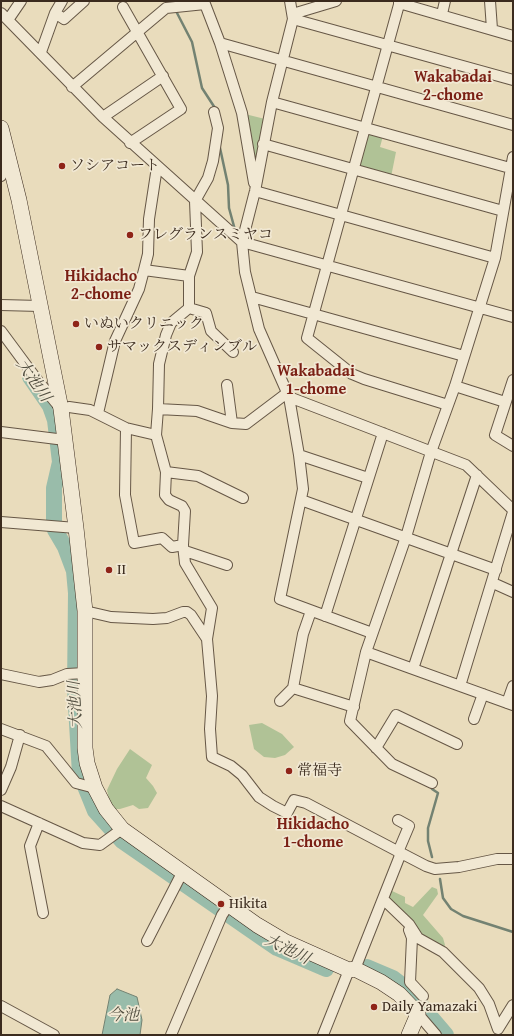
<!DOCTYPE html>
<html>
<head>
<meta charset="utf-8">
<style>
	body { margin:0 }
	#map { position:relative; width:514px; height:1036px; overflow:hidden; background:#e9dcbc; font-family:"Gentium Book Plus",serif }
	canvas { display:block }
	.frame { position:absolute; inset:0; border:2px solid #3b2b1e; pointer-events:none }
</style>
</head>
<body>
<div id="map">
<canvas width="514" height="1036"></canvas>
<div class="frame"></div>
</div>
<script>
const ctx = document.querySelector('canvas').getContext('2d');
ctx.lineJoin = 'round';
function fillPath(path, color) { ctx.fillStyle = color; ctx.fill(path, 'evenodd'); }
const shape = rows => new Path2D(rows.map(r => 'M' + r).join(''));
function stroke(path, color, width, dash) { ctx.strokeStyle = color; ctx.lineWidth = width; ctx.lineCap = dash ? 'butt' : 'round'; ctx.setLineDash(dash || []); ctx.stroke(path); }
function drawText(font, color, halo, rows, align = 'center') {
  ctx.font = font + ' "Gentium Book Plus","Noto Serif JP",serif'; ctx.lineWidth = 3.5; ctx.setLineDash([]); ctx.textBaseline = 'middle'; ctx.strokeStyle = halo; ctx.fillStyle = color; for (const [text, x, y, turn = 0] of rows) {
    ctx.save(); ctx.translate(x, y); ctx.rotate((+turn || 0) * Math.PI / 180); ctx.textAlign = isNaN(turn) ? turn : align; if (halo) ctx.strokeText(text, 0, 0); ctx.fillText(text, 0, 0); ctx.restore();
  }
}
fillPath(shape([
	[245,114,265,119,256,164,253,164],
	[371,133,383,136,380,147,396,152,391,177,362,169,360,165,368,135],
	[262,723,282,734,294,747,285,755,275,758,264,757,254,749,249,725],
	[130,749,152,765,146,778,153,786,157,793,148,808,139,809,133,805,120,809,111,809,107,790,117,769],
	[432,887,437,889,438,894,423,915,443,938,445,945,443,949,427,940,386,899,390,890,405,897,405,903,413,907]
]), '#b0c296');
const water = shape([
	[117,989,137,997,142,1020,140,1035,102,1035,110,995,117,989]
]);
fillPath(water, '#99bcaa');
stroke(water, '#738272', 1);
stroke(shape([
	[169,1,170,3],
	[176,11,192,42,202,88,215,108],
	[220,148,228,185,229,208,235,230],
	[432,857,428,841,428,828,438,793,432,789],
	[440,879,443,898,451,909,463,916,513,932]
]), '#738272', 2.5);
stroke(shape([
	[30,377,50,406,55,420,60,462,54,488,54,520,55,530,65,547,74,571,76,593,75,689,80,774,95,811,122,841,265,940,277,948,326,969],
	[367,967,393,978,406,988,446,1035]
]), '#99bcaa', 16);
const street = shape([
	[290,1,293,19,513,80],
	[336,1,296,13,293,19,272,102,255,191,242,242,245,272,259,329,289,397,299,455,303,489,280,599,372,633],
	[400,1,307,338,352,374,364,379,448,405],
	[490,1,492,29],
	[399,3,513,36],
	[123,7,181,109,130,143],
	[1,13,103,117,242,242,513,317],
	[55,13,64,19,84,1],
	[442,14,445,1],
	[8,20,21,1],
	[220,43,513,125],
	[41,52,55,13,62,1],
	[72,87,166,8,205,4,220,43,242,113,254,183],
	[272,102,510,168],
	[103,117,163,76],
	[263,144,503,211],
	[1,176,9,159],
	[255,191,495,258],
	[144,270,189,276],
	[252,297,464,356],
	[1,305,40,306],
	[189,308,206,313,211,331,233,352],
	[1,331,38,381,61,409,69,407,90,410,126,428,156,435,158,409,197,411,232,423,246,424,287,393],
	[513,380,495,435,513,446],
	[227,385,232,423],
	[455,386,505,402],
	[289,397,466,465,513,510],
	[158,409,159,364,166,335,171,323,189,308,189,276,197,252,195,201,208,178,213,161,218,128,214,112],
	[98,413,115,341,139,289,144,270,148,254,149,219,157,167],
	[126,428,125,495,134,543,162,538,172,547,183,545],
	[1,432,65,440],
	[156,435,166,472,165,495,169,500,182,506,185,511,183,545,185,563,212,608,207,639,212,696,210,729,212,757,231,766,242,775,259,797,273,806,287,813,294,800,306,803,401,853],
	[299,455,368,478],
	[166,472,198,476,243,498],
	[301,500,496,570],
	[1,522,76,528],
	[185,551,227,565],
	[493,583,513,592],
	[85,611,111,617,153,619,167,618,183,612,187,612,191,615,207,639],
	[311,611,303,634,293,688,354,707],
	[325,616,383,433],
	[366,652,513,705],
	[413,669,477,475],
	[1,674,39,682,52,680,67,674,85,673],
	[460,686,513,512],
	[280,701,293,688],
	[507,703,513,686],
	[474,719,483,694],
	[1,729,46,746,76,783,95,788],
	[376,748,396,715,457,744],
	[432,783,392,764,350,721,366,652,406,537,431,452,455,386,495,258,513,157],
	[1,790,11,767,20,735],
	[1,806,83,843,100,845,122,829],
	[398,820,409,826,398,852],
	[39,823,30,846,43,913],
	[383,899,409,924,418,938,443,952,479,988,489,1004,498,1029,513,1005],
	[409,930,412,938,410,982,423,996],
	[147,941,182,873],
	[355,969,401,853,426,866,435,869,459,867,497,859,513,859],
	[1,1006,54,1035],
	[418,1014,436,1035],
	[171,1035,222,915,229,905],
	[323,1035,349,970]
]);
const secondary = shape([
	[1,128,19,200,61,409,76,528,85,611,85,748,87,763,95,788,106,809,122,829,257,925,284,941,349,970,355,969,381,982,399,994,418,1014,409,1035]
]);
stroke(street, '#665746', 12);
stroke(secondary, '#3b2b1e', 16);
stroke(street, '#f1e8d3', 10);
stroke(secondary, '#f1e8d3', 15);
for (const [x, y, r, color] of [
	[62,166,4,"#8f2418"],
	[130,235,4,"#8f2418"],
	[76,324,4,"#8f2418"],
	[99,347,4,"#8f2418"],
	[109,570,4,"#8f2418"],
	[289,771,4,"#8f2418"],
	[221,904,4,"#8f2418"],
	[374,1007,4,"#8f2418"]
]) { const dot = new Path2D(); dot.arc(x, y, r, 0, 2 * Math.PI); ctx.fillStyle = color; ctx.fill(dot); stroke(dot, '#f1e8d3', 1.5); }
drawText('15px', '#3b2b1e', '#f1e8d3', [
	["ソシアコート",70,166],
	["フレグランスミヤコ",138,235],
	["いぬいクリニック",84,324],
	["サマックスディンブル",107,347],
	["II",117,570],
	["常福寺",297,771],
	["Hikita",229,904],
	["Daily Yamazaki",382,1007]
], 'left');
drawText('bold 16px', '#7a1f14', '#f1e8d3', [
	["Wakabadai",453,78],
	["2-chome",453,96],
	["Hikidacho",101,277],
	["2-chome",101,295],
	["Wakabadai",316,372],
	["1-chome",316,390],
	["Hikidacho",313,825],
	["1-chome",313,843]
]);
drawText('italic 16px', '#524f41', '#f1e8d3', [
	["大池川",33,381,55],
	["大池川",76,705,-93],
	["大池川",287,950,26],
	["今池",123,1016]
]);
</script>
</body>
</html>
